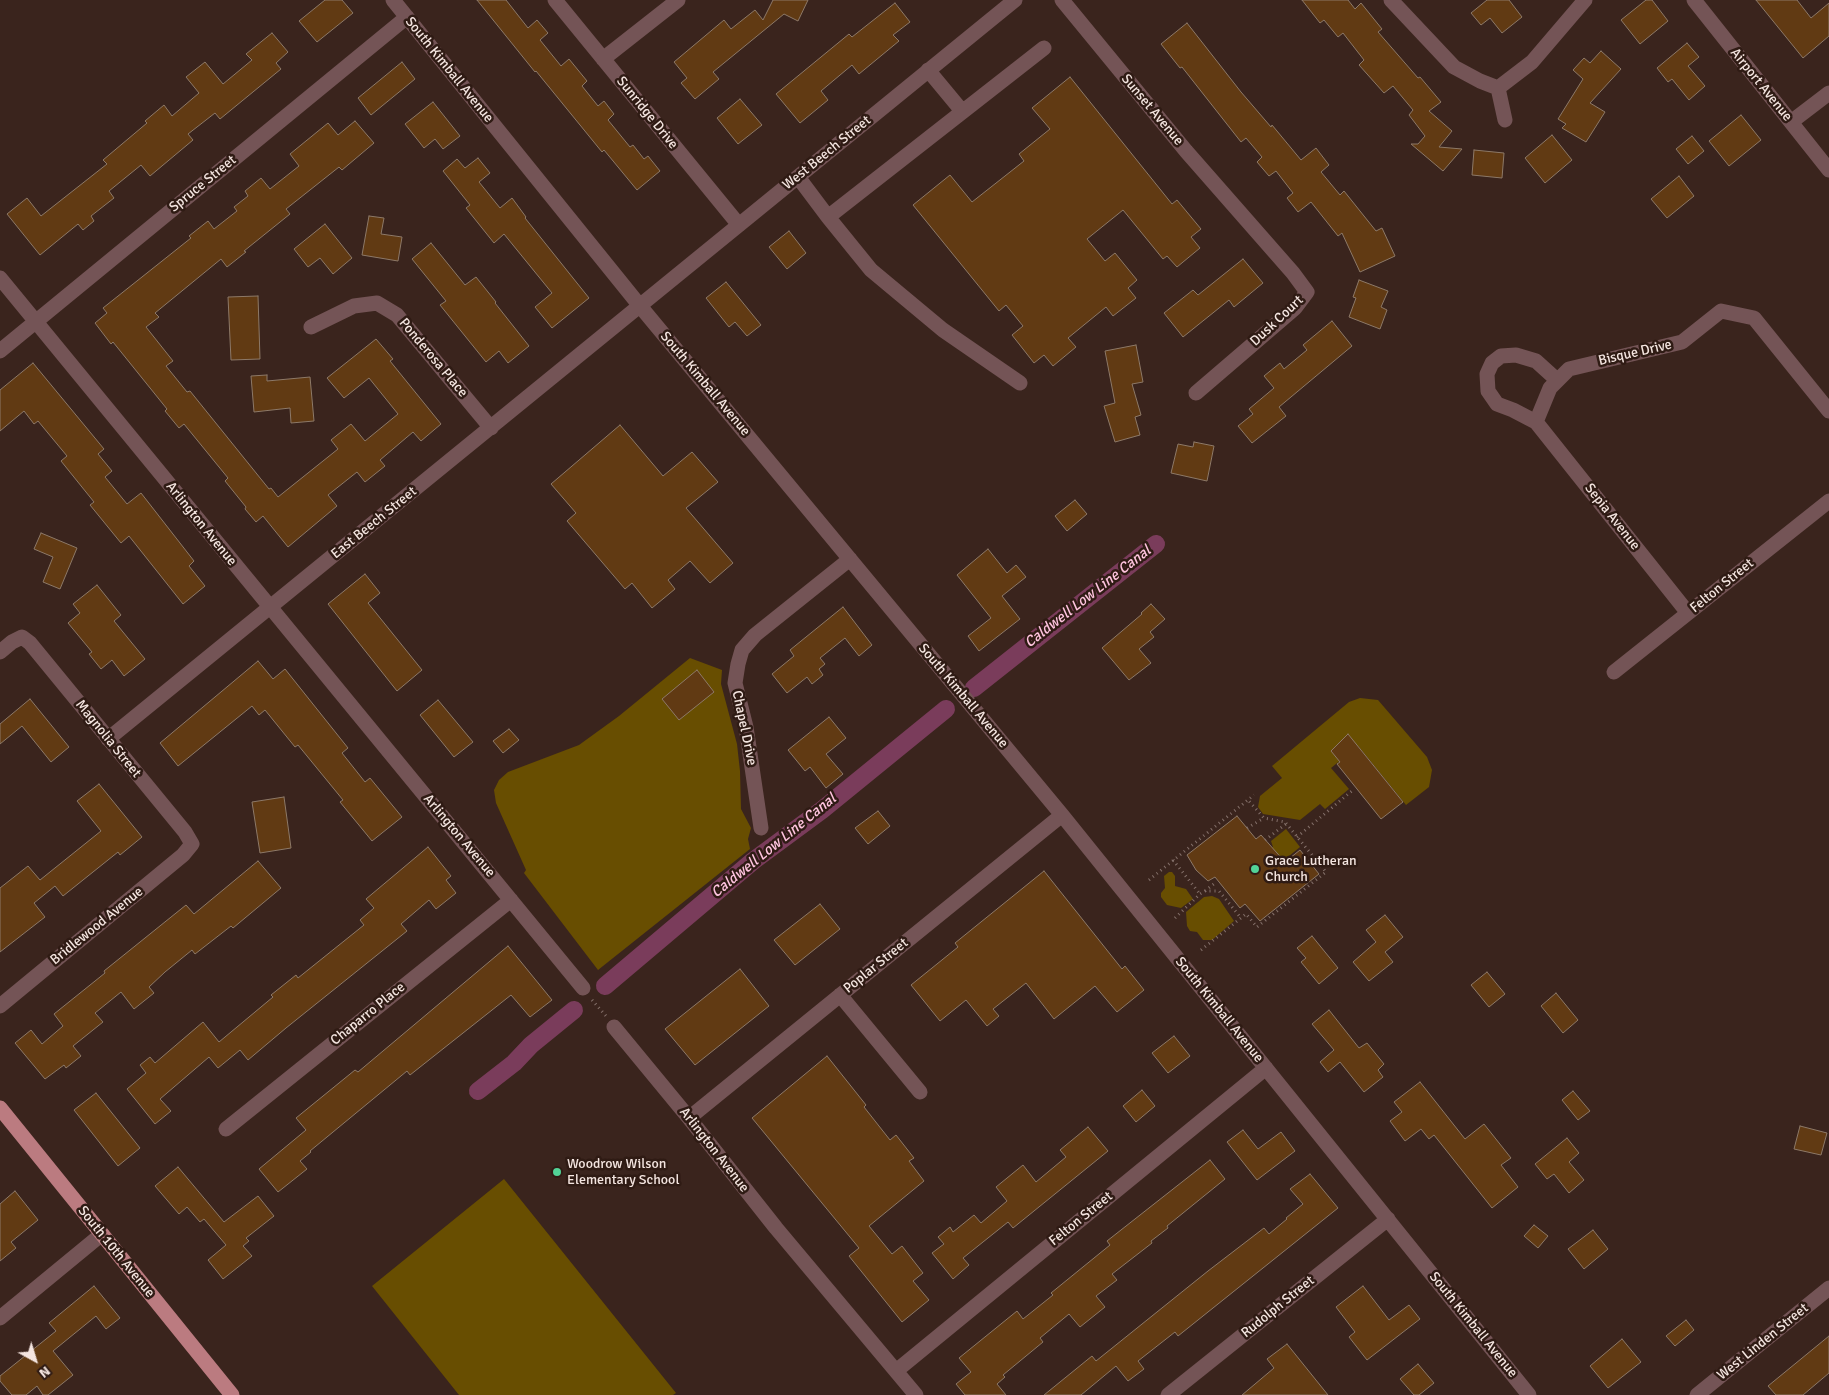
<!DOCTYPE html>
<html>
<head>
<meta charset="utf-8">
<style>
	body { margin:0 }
	#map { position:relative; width:1829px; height:1395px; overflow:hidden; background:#3a241d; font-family:Signika,sans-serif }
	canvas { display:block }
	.north { position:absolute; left:10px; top:1335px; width:50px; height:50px; -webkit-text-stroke:4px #2f1b14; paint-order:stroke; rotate:141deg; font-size:14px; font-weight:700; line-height:20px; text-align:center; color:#f4e5e0 }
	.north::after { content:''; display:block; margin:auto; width:18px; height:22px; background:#f4e5e0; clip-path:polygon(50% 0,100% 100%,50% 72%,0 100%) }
</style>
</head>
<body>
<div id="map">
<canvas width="1829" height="1395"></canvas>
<div class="north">N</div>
</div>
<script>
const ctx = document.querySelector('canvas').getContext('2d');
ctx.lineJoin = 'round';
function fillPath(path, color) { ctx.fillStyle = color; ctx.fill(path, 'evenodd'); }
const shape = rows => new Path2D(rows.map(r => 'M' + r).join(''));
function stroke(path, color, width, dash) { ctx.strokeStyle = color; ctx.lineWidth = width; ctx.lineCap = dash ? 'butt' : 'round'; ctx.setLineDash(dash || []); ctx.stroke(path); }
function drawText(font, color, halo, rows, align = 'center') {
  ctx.font = font + ' Signika,sans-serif'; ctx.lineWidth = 5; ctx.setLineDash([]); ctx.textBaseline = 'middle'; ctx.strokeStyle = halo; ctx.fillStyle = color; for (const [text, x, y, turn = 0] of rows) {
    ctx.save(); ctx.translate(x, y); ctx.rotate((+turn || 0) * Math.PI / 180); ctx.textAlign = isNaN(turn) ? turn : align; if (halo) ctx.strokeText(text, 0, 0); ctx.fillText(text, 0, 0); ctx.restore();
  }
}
fillPath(shape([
	[690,658,722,670,721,684,737,744,740,771,741,809,751,828,748,839,750,849,598,970,524,873,526,870,496,803,494,790,499,780,508,772,579,745,619,716],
	[1360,698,1378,700,1427,757,1432,770,1429,787,1406,805,1358,746,1331,768,1349,789,1325,809,1320,804,1300,820,1263,814,1258,807,1260,796,1282,778,1272,766,1349,702],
	[1286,829,1300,847,1283,861,1268,850,1273,847,1271,841],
	[1169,872,1172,872,1175,876,1175,886,1186,889,1193,899,1181,908,1167,905,1161,897,1161,893,1165,888,1164,876],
	[1212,896,1219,899,1234,921,1212,940,1203,940,1197,932,1190,931,1187,926,1186,912,1204,897],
	[504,1179,676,1393,673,1395,459,1395,372,1286]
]), '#684e01');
stroke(shape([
	[974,688,1156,544],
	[605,986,753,861,822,810,946,709],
	[478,1091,514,1063,531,1045,574,1010]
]), '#7a3c5b', 18);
const building = shape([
	[325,0,342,0,353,13,317,42,299,21,325,0],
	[477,0,506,0,528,28,537,20,548,33,540,40,561,66,569,59,587,81,582,86,598,106,604,101,614,114,608,120,630,147,633,145,644,159,648,156,660,171,637,190,604,150,602,152,536,71,535,72,477,0],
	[773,0,808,0,798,21,784,14,713,72,719,79,695,99,681,83,687,78,674,62,724,20,731,29,755,10,763,20,773,0],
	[1302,0,1348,0,1355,9,1361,3,1382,29,1378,32,1418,78,1420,77,1441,102,1429,111,1452,131,1439,147,1462,149,1443,171,1411,144,1418,144,1425,136,1409,115,1413,110,1393,86,1384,93,1359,65,1364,60,1343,33,1338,37,1324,20,1320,23,1302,0],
	[1487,0,1509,0,1522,17,1502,33,1490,18,1481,25,1471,13,1487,0],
	[1646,0,1652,0,1668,21,1640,44,1621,20,1646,0],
	[1756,0,1797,0,1811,18,1829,3,1829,36,1803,58,1756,0],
	[895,3,910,22,893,35,899,41,859,74,852,65,821,91,828,100,800,123,776,94,849,34,852,37,895,3],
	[1187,23,1241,92,1271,127,1272,125,1301,160,1316,148,1329,165,1321,172,1340,195,1344,191,1376,231,1382,228,1395,256,1360,272,1342,233,1338,236,1311,202,1298,212,1287,198,1293,193,1276,171,1269,176,1257,162,1262,157,1246,138,1241,142,1182,67,1180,68,1161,44,1187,23],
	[272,33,288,52,276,63,281,69,220,119,215,113,188,134,193,140,150,176,141,165,109,191,114,198,91,216,94,221,83,230,78,224,40,255,7,214,27,198,41,216,107,164,103,160,147,123,145,121,164,105,172,116,199,93,186,77,205,62,223,84,252,60,246,54,272,33],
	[1687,43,1699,57,1688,66,1705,86,1689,100,1672,79,1668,82,1657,68,1687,43],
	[1601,51,1621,69,1590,103,1605,112,1586,142,1562,128,1566,124,1558,119,1583,79,1573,70,1584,58,1590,63,1601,51],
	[402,62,415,79,371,115,358,98,402,62],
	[1070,77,1172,204,1177,200,1201,229,1191,237,1200,248,1177,267,1167,256,1163,259,1123,210,1087,239,1105,261,1115,253,1137,280,1128,288,1136,298,1113,316,1106,307,1068,338,1076,347,1053,366,1044,355,1034,363,1012,335,1023,326,1006,305,999,311,913,205,950,175,972,202,1024,161,1019,154,1050,129,1032,108,1070,77],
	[740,99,762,125,738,144,717,118,740,99],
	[433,102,460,136,443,149,435,139,424,148,405,124,433,102],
	[1741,115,1761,140,1729,166,1709,141,1741,115],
	[355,121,374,143,342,170,339,167,286,209,290,214,244,251,246,252,227,267,221,259,155,313,159,317,146,327,173,361,166,366,187,392,190,391,269,489,271,488,278,497,338,449,331,440,351,424,365,441,398,414,369,378,344,398,327,378,376,339,393,359,390,361,441,424,421,441,413,432,380,460,385,466,365,482,357,472,328,495,337,506,288,547,263,516,256,522,245,509,246,507,225,481,228,478,184,424,179,428,165,411,167,409,113,342,111,344,95,323,107,313,103,308,191,238,189,236,208,221,214,229,237,211,234,207,248,196,245,191,261,178,270,189,299,166,290,154,328,123,338,135,355,121],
	[1552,135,1572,160,1545,183,1525,158,1552,135],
	[1692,136,1704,151,1688,164,1676,149,1692,136],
	[1474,150,1504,153,1502,178,1472,175,1474,150],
	[478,158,490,173,479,182,500,208,512,198,526,217,525,218,589,298,552,328,535,307,552,293,504,234,494,243,466,208,470,205,443,171,457,159,465,168,478,158],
	[1679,176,1694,196,1667,218,1651,199,1679,176],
	[369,216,384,218,381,234,402,237,398,261,362,255,369,216],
	[325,224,352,258,333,274,320,258,308,267,294,249,325,224],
	[789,231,806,253,787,269,769,247,789,231],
	[431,243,465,285,476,277,496,302,495,303,529,346,508,363,499,351,486,362,440,305,446,301,412,259,431,243],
	[1243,259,1263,283,1234,307,1229,300,1183,337,1164,313,1193,290,1198,295,1243,259],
	[1359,280,1388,291,1381,307,1387,310,1380,329,1349,317,1356,298,1353,297,1359,280],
	[726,282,761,325,747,336,735,322,729,327,706,298,726,282],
	[258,296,260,359,231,360,228,297,258,296],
	[1332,321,1352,346,1279,407,1286,416,1252,443,1238,426,1253,414,1249,409,1274,388,1264,376,1280,363,1284,369,1307,350,1303,345,1332,321],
	[1136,345,1143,382,1132,384,1141,415,1135,417,1140,435,1115,442,1104,406,1115,403,1105,351,1136,345],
	[33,363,104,449,98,454,112,471,105,477,127,504,141,493,194,561,189,566,205,586,183,604,129,536,121,543,90,505,94,502,61,461,67,456,38,421,34,424,24,411,0,431,0,390,33,363],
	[267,375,267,381,310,377,314,421,291,423,290,408,254,412,251,376,267,375],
	[620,425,663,476,692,452,718,482,686,508,733,563,710,583,690,561,668,580,675,589,652,608,632,583,625,589,567,521,576,513,551,484,620,425],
	[1194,442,1214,446,1207,481,1171,473,1178,444,1193,447,1194,442],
	[1075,500,1087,514,1067,531,1055,516,1075,500],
	[41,533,77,548,60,589,43,582,53,557,34,549,41,533],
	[988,549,1007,573,1016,565,1026,577,1002,596,1020,619,979,651,968,636,991,618,957,575,988,549],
	[365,574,380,593,368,603,422,670,397,691,328,604,365,574],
	[97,585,121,615,114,621,145,659,124,676,112,660,101,669,89,654,92,652,68,623,80,613,73,604,97,585],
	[1151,604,1165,619,1150,632,1154,637,1139,649,1151,663,1129,680,1102,648,1142,614,1141,613,1151,604],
	[843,607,872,645,859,656,845,638,820,658,825,664,819,669,823,675,812,684,807,677,787,693,772,674,794,656,790,650,843,607],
	[258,661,273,679,285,669,348,748,342,753,365,782,370,778,402,817,372,841,340,802,343,800,298,745,295,747,265,710,259,715,252,706,178,766,160,743,258,661],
	[697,670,714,692,679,720,662,699,697,670],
	[30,699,69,747,51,762,22,726,0,744,0,724,30,699],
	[438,700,473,742,454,757,420,715,438,700],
	[829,717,846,738,826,754,843,774,826,788,810,767,805,771,788,750,829,717],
	[509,729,519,740,503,753,493,741,509,729],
	[1348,734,1403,802,1381,819,1337,764,1340,762,1331,751,1348,734],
	[99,784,142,837,120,855,118,852,63,896,55,886,34,903,45,917,0,952,0,888,28,866,40,880,101,831,77,801,99,784],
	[284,797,291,848,260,853,252,802,284,797],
	[878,811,890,826,868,844,855,828,878,811],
	[1237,816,1256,839,1261,835,1285,862,1300,850,1319,874,1260,921,1245,904,1240,908,1215,877,1208,881,1196,870,1187,855,1237,816],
	[428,847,451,876,446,880,456,893,436,909,429,900,401,924,407,931,286,1028,248,1060,240,1050,218,1068,209,1057,160,1099,171,1111,155,1124,127,1089,146,1073,140,1065,150,1057,155,1063,203,1022,219,1042,273,997,271,995,296,975,298,978,364,925,360,920,374,908,366,899,428,847],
	[258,861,281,888,233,928,231,926,195,954,192,950,165,972,149,987,154,993,134,1009,121,992,95,1013,103,1022,73,1046,81,1056,66,1068,64,1065,45,1079,15,1043,31,1030,42,1044,63,1026,54,1014,105,973,104,971,186,905,194,914,258,861],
	[1044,871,1122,969,1125,966,1144,990,1117,1012,1095,986,1054,1019,1026,983,993,1009,999,1016,987,1026,966,1000,940,1021,911,985,958,947,955,943,1044,871],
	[820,904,840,929,795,965,774,940,820,904],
	[1385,915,1403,937,1385,952,1393,962,1369,981,1353,962,1376,942,1366,930,1385,915],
	[1312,936,1338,968,1319,984,1301,962,1306,958,1297,948,1312,936],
	[508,946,552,1000,530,1017,511,995,410,1075,407,1071,310,1151,311,1152,300,1161,307,1169,278,1192,259,1169,306,1130,296,1118,355,1070,358,1072,508,946],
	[740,969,769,1006,695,1065,665,1029,740,969],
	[1487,972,1505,994,1489,1007,1471,985,1487,972],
	[1556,993,1578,1020,1563,1033,1541,1006,1556,993],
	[1329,1010,1359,1048,1367,1043,1384,1064,1378,1070,1383,1077,1364,1092,1340,1062,1328,1072,1320,1062,1334,1050,1312,1024,1329,1010],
	[1174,1036,1190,1056,1168,1073,1152,1053,1174,1036],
	[827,1056,866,1105,864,1107,890,1140,896,1135,914,1158,909,1161,924,1181,869,1226,892,1254,902,1246,923,1273,913,1281,929,1300,902,1322,849,1256,859,1248,752,1118,827,1056],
	[1420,1082,1465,1139,1484,1124,1511,1158,1501,1165,1518,1187,1492,1208,1434,1135,1429,1139,1421,1129,1405,1141,1390,1121,1402,1112,1394,1102,1420,1082],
	[1142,1090,1155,1106,1136,1122,1123,1106,1142,1090],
	[1573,1091,1590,1111,1578,1120,1562,1100,1573,1091],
	[96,1093,140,1148,118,1166,74,1110,96,1093],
	[1800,1126,1827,1133,1821,1155,1794,1149,1800,1126],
	[1088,1127,1108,1151,1013,1228,1008,1222,963,1258,969,1265,953,1279,932,1253,944,1244,938,1237,950,1227,953,1232,974,1215,981,1223,1007,1201,996,1187,1023,1165,1036,1182,1066,1157,1060,1150,1088,1127],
	[1243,1130,1258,1149,1281,1132,1295,1151,1257,1180,1227,1142,1243,1130],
	[1567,1138,1579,1153,1569,1162,1584,1180,1569,1193,1554,1174,1547,1179,1535,1164,1567,1138],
	[1210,1160,1225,1179,1167,1226,1168,1228,1151,1241,1152,1243,1112,1274,1117,1280,1096,1296,1105,1307,1080,1327,1069,1314,1040,1338,1043,1342,1003,1375,1005,1377,997,1384,1006,1395,965,1395,956,1384,971,1372,959,1358,1017,1311,1023,1319,1053,1295,1051,1293,1110,1245,1107,1241,1210,1160],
	[178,1167,224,1222,258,1196,274,1216,246,1238,249,1241,243,1246,252,1256,223,1279,208,1260,226,1245,204,1219,200,1222,187,1207,179,1214,155,1186,178,1167],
	[1310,1174,1338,1208,1178,1336,1175,1332,1138,1361,1144,1369,1128,1381,1116,1366,1081,1395,1044,1395,1092,1356,1096,1361,1208,1271,1264,1228,1269,1234,1287,1219,1286,1218,1303,1204,1290,1189,1310,1174],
	[15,1191,38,1220,11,1242,16,1248,0,1261,0,1204,15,1191],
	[1534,1225,1548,1236,1538,1248,1524,1236,1534,1225],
	[1593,1230,1608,1249,1584,1269,1568,1249,1593,1230],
	[94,1286,120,1318,106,1329,96,1316,53,1351,73,1375,48,1395,43,1395,37,1386,26,1395,12,1395,0,1381,0,1376,56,1331,49,1323,94,1286],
	[1363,1286,1389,1320,1409,1305,1420,1319,1367,1360,1349,1337,1355,1332,1336,1307,1363,1286],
	[1686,1320,1694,1330,1675,1346,1666,1336,1686,1320],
	[1829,1336,1829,1373,1803,1395,1776,1395,1768,1386,1829,1336],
	[1622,1339,1641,1362,1608,1388,1590,1366,1622,1339],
	[1287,1344,1328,1395,1242,1395,1274,1368,1267,1359,1287,1344],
	[1418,1364,1434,1383,1419,1395,1414,1395,1400,1379,1418,1364]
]);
fillPath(building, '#613a13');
stroke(building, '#8d7968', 1);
stroke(shape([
	[1247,828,1264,818],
	[1297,837,1353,790],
	[1265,840,1286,824],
	[1173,860,1200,894],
	[1149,880,1254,795],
	[1205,891,1215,883],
	[1175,918,1200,894,1205,891,1219,891,1241,918],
	[1201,950,1246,914,1257,927,1326,872,1285,822,1264,818,1248,800],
	[592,1000,606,1016]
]), '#85716b', 3, [1, 4]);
stroke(shape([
	[393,0,640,306,1062,815,1529,1395],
	[555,0,739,225],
	[1062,0,1186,151,1293,273,1307,292,1295,308,1196,393],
	[1391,0,1454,67,1480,81,1498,88,1532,62,1585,0],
	[1694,0,1829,170],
	[603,59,678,0],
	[928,70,962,111],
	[1498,88,1505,120],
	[1791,122,1829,93],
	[798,177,828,217,871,270,943,330,1020,383],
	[828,217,1044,48],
	[0,278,583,988],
	[311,327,354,306,377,303,397,315,491,428],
	[0,351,407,17],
	[1557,380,1536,361,1516,355,1501,356,1492,363,1487,374,1488,391,1497,404,1513,410,1536,422,1688,613],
	[1536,422,1550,388,1569,369,1682,342,1721,311,1754,318,1829,411],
	[0,652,12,642,22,637,30,643,185,832,192,844,183,855,0,1006],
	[1614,672,1829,501],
	[108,739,1015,0],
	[761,828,746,727,735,683,738,664,742,650,755,635,850,559],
	[840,995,920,1092],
	[614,1027,689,1118,776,1228,916,1395],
	[689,1118,1062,815],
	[226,1129,511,900],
	[0,1318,102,1234],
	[896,1371,1266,1068],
	[1168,1395,1388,1219],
	[1697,1395,1829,1288]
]), '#745456', 15);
stroke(shape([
	[0,1108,232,1395]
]), '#bb7b80', 15);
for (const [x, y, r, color] of [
	[1255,869,5,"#52d397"],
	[557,1172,5,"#52d397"]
]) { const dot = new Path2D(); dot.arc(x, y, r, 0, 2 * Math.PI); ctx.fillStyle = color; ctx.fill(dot); stroke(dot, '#2f1b14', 2); }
drawText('14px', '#f4e5e0', '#2f1b14', [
	["South Kimball Avenue",449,70,51],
	["Airport Avenue",1761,85,51],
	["Sunset Avenue",1152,110,50],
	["Sunridge Drive",647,113,51],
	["West Beech Street",827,153,-39],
	["Spruce Street",203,184,-39],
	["Dusk Court",1277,321,-43],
	["Bisque Drive",1635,353,-13],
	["Ponderosa Place",433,358,50],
	["South Kimball Avenue",705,384,50],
	["Sepia Avenue",1612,517,52],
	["East Beech Street",374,523,-39],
	["Arlington Avenue",201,524,51],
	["Felton Street",1722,586,-39],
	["South Kimball Avenue",963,696,50],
	["Chapel Drive",744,728,78],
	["Magnolia Street",108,739,51],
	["Arlington Avenue",459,836,50],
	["Bridlewood Avenue",97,926,-39],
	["Poplar Street",876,966,-39],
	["South Kimball Avenue",1219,1010,51],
	["Chaparro Place",368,1014,-39],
	["Arlington Avenue",714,1150,52],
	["Felton Street",1081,1219,-39],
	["South 10th Avenue",116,1252,51],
	["Rudolph Street",1278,1307,-39],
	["South Kimball Avenue",1473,1325,51],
	["West Linden Street",1763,1342,-39]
]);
drawText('14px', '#f4e5e0', '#2f1b14', [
	["Grace Lutheran",1265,861],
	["Church",1265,877],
	["Woodrow Wilson",567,1164],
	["Elementary School",567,1180]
], 'left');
drawText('italic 15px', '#ffc4df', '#2f1b14', [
	["Caldwell Low Line Canal",1088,597,-38],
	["Caldwell Low Line Canal",774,846,-39]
]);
</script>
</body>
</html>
